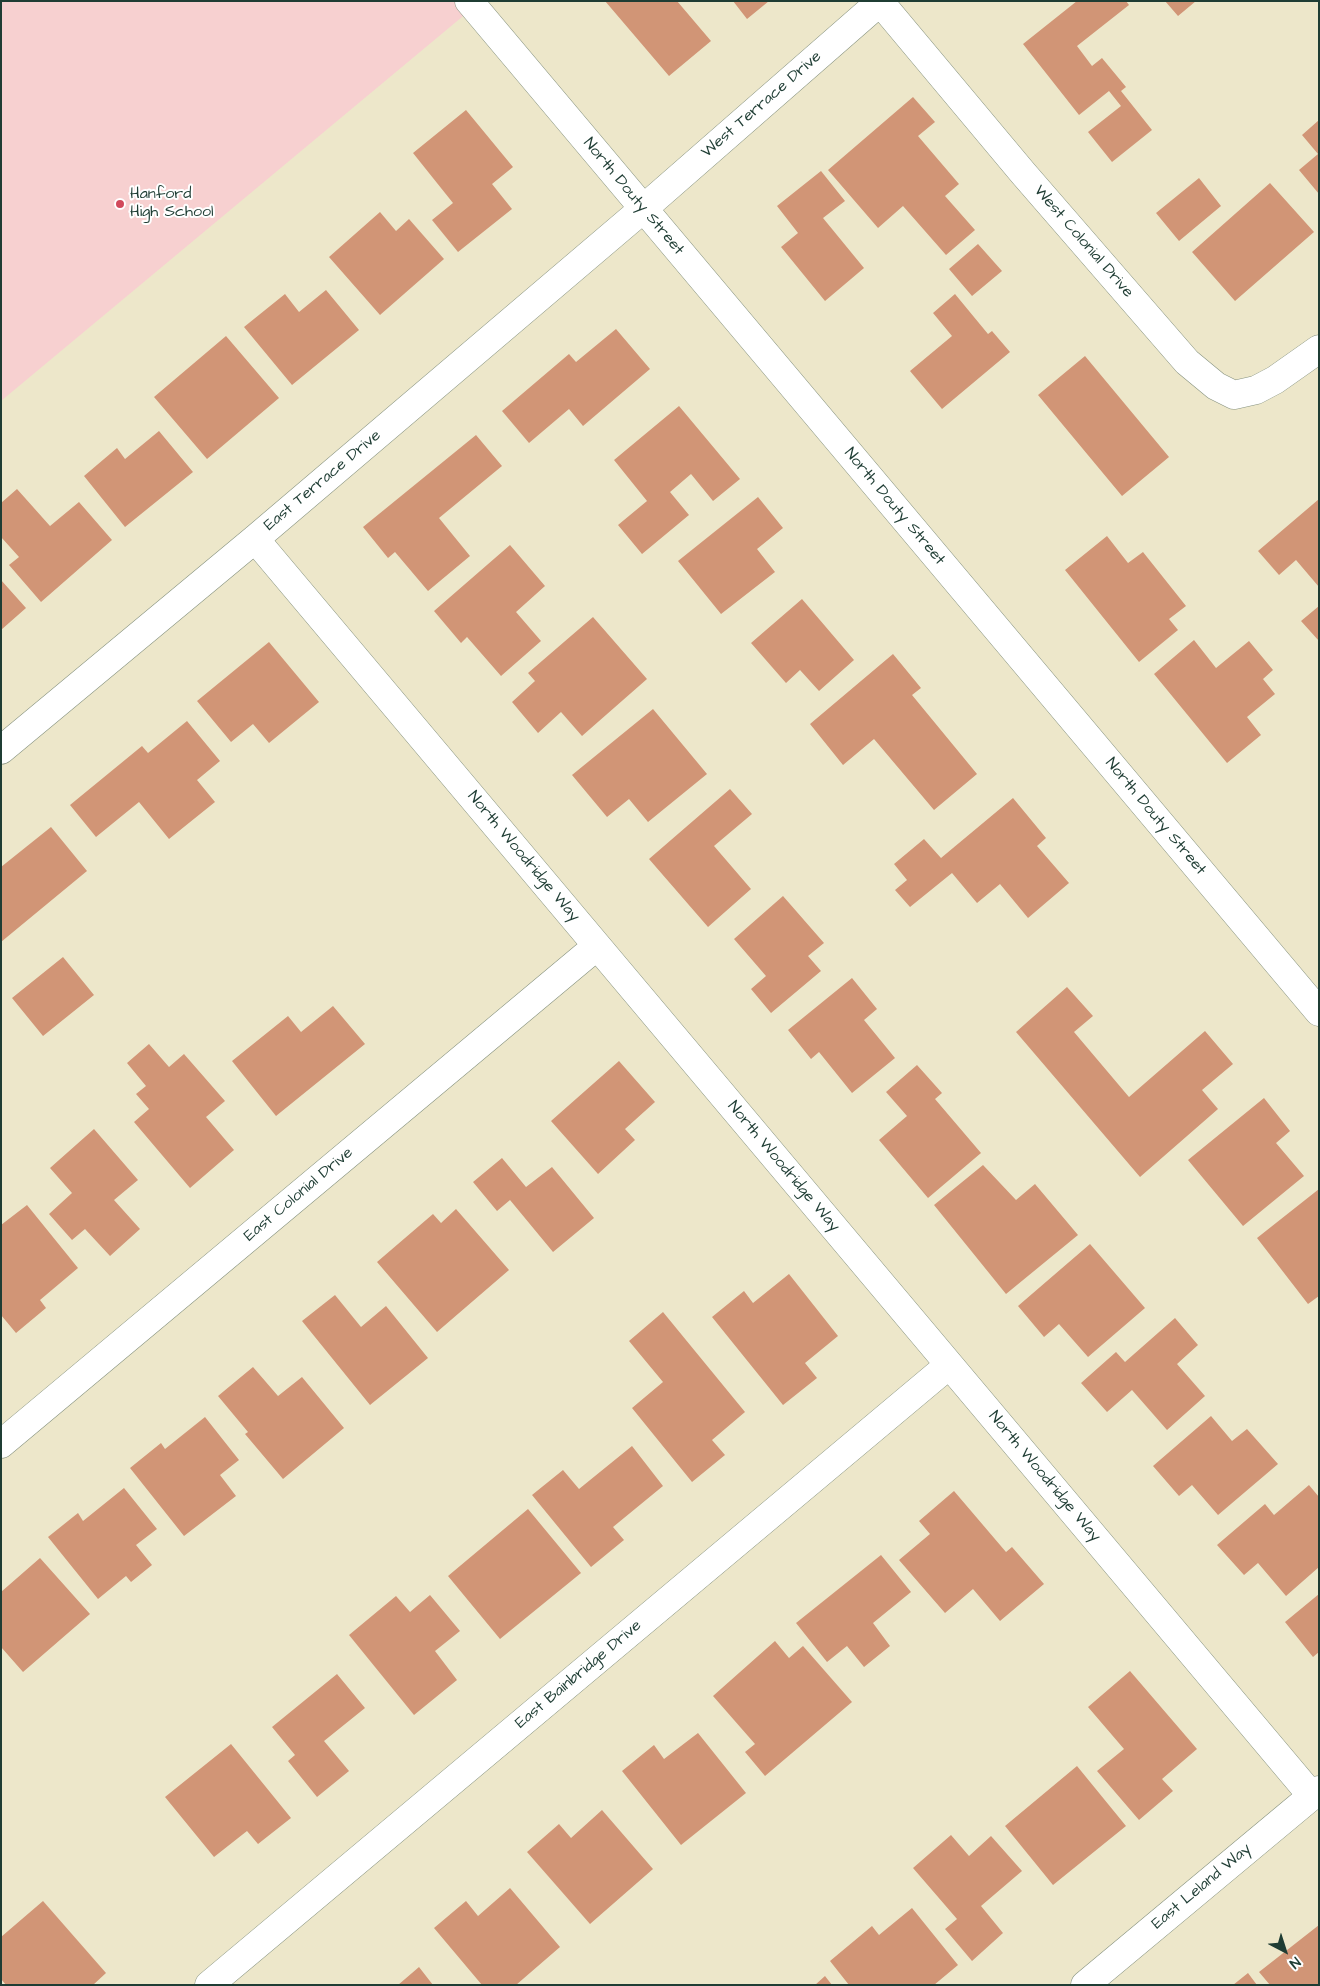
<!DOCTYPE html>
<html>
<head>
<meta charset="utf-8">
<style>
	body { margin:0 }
	#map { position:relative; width:1320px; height:1986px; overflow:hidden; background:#ede7ca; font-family:"Architects Daughter",sans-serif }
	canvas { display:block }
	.frame { position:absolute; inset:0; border:2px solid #1f3d34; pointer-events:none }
	.north { position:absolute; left:1260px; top:1926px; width:50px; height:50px; -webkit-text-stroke:4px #fff; paint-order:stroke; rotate:140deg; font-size:14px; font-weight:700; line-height:20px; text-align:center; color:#1f3d34 }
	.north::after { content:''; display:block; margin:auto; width:18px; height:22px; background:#1f3d34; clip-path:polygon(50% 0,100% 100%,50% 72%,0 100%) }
</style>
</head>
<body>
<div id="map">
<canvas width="1320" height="1986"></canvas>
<div class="frame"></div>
<div class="north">N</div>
</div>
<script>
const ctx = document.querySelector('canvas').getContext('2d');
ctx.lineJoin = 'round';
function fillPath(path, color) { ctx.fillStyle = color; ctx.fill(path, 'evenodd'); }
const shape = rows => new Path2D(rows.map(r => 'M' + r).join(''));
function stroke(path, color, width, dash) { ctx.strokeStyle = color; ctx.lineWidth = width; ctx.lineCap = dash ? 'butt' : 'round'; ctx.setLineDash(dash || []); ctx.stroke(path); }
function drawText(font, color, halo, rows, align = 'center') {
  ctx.font = font + ' "Architects Daughter",sans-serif'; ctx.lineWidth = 4; ctx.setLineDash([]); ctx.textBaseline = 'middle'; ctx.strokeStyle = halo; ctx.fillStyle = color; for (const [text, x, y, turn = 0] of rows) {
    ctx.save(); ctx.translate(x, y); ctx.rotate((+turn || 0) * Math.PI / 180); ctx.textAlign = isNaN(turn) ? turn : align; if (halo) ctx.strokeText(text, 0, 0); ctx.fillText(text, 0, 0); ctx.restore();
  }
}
fillPath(shape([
	[1,1,469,1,474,7,1,401]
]), '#f7d0d0');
fillPath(shape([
	[605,1,677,1,711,41,669,76],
	[733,1,769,1,747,19],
	[1077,1,1126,1,1129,5,1077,46,1092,66,1102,58,1126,87,1121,91,1152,130,1112,162,1088,132,1121,106,1109,91,1079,115,1023,44],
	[1165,1,1196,1,1178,16],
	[913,97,935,122,918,136,959,184,945,196,975,230,946,255,903,206,878,228,828,170],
	[466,110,513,167,492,184,512,209,458,252,432,220,453,203,413,153],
	[1319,120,1319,194,1299,170,1318,154,1302,135],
	[821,171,845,201,823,218,864,268,825,301,781,247,798,233,777,206],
	[1199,178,1221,206,1179,241,1156,213],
	[1270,183,1314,232,1235,301,1192,252],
	[380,212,396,231,409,219,444,259,380,315,329,257],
	[978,244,1002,271,972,296,949,269],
	[326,290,359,330,292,385,244,327,285,294,299,312],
	[955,294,988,334,992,331,1010,352,942,409,910,371,952,336,933,313],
	[616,329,650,369,583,426,569,409,529,443,502,411,569,354,576,362],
	[226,336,279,398,207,459,154,397],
	[1085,356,1169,457,1122,496,1038,395],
	[679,406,740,479,713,501,691,474,670,492,689,515,642,554,618,525,647,501,614,460],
	[159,431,193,472,125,527,84,476,117,448,125,459],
	[476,435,502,466,439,518,470,556,428,591,395,552,388,558,363,527],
	[17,489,50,526,79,502,112,540,41,602,9,565,19,557,1,537,1,503],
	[758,497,783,528,757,549,775,572,721,614,678,561],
	[1319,499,1319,587,1296,560,1279,575,1258,551],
	[1107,536,1128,563,1143,552,1186,606,1169,619,1178,630,1139,662,1065,570],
	[510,545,545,586,516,612,541,641,501,676,467,637,461,643,434,611],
	[1,580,26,608,1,630],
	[802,599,854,660,819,691,800,670,786,683,751,643],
	[1319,606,1319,641,1301,621],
	[593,617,647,679,582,736,561,712,538,733,512,702,535,681,528,673],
	[1194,640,1216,668,1249,641,1273,670,1263,679,1275,694,1247,717,1261,735,1227,763,1154,674],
	[269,642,319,702,269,743,253,724,231,742,197,701],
	[893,654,921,688,912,695,977,774,934,810,874,739,843,765,810,724],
	[653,709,707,774,648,822,629,799,607,817,572,775],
	[187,721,220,761,197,780,215,802,169,839,139,802,96,837,70,805,142,746,148,753],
	[730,789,752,814,714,846,751,889,708,927,649,859],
	[1013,798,1046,838,1037,846,1069,883,1028,918,1000,884,977,903,952,873,910,907,895,890,907,880,894,864,924,839,941,858],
	[51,827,87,871,1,942,1,867],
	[783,896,824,943,808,956,821,971,771,1013,751,989,766,976,734,939],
	[63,957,94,995,43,1036,12,998],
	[852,978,877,1009,864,1020,895,1058,852,1093,819,1052,811,1059,788,1030],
	[1067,987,1093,1016,1074,1032,1129,1097,1205,1031,1233,1064,1202,1090,1218,1109,1140,1177,1016,1032],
	[333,1006,365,1044,276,1116,232,1061,288,1016,301,1032],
	[149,1044,169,1067,184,1054,225,1101,206,1117,234,1150,190,1188,134,1122,149,1109,136,1094,146,1086,127,1063],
	[619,1061,655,1102,625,1129,635,1140,598,1174,551,1121],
	[917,1065,942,1093,935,1099,981,1153,928,1198,879,1140,907,1116,886,1092],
	[1264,1098,1290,1131,1276,1143,1304,1176,1243,1226,1188,1160],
	[94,1129,138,1180,114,1200,140,1229,110,1256,85,1229,72,1240,49,1214,72,1193,50,1168],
	[502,1158,526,1187,552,1167,594,1218,553,1252,510,1200,497,1211,473,1182],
	[983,1165,1016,1200,1035,1184,1078,1235,1006,1294,934,1205],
	[1319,1189,1319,1296,1308,1304,1257,1238],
	[27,1205,78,1268,40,1300,46,1308,16,1333,1,1315,1,1225],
	[456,1209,509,1270,437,1332,377,1262,433,1214,441,1223],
	[1090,1244,1145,1308,1088,1357,1059,1324,1044,1337,1018,1306],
	[789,1274,838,1336,805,1363,817,1378,783,1405,712,1317,744,1291,753,1303],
	[335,1295,361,1327,386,1306,428,1358,370,1405,302,1321],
	[663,1312,745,1412,712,1440,725,1455,692,1482,632,1408,663,1382,629,1341],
	[1175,1318,1198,1345,1177,1364,1205,1396,1167,1430,1132,1390,1107,1412,1081,1383,1116,1352,1125,1362],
	[253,1367,278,1396,302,1377,344,1428,283,1479,245,1434,248,1432,218,1396],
	[1211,1416,1232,1441,1247,1429,1278,1464,1218,1515,1192,1485,1179,1496,1153,1466],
	[205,1417,239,1460,220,1475,236,1496,184,1536,130,1468,161,1443,165,1449],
	[632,1446,663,1486,613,1527,624,1540,591,1567,532,1495,563,1470,579,1489],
	[1309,1485,1319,1497,1319,1567,1286,1596,1258,1563,1244,1575,1217,1545,1265,1504,1274,1515],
	[124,1488,157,1529,136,1545,152,1565,131,1582,126,1576,98,1599,48,1537,78,1513,83,1521],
	[954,1491,1006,1552,1012,1547,1044,1584,1000,1621,973,1589,945,1613,899,1560,930,1534,919,1521],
	[528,1509,581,1573,500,1639,448,1576],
	[881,1555,911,1592,873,1623,890,1646,864,1667,847,1646,827,1662,796,1623],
	[40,1558,90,1614,23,1672,1,1647,1,1592],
	[1319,1594,1319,1652,1313,1657,1285,1622],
	[430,1595,460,1631,435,1651,457,1680,414,1715,349,1635,396,1596,410,1612],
	[775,1641,789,1658,803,1646,852,1702,765,1776,745,1752,755,1744,713,1696],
	[1130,1671,1197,1749,1162,1779,1173,1791,1139,1820,1097,1771,1124,1749,1088,1707],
	[337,1674,365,1708,324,1741,349,1771,317,1797,288,1761,295,1755,272,1727],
	[698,1733,746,1793,681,1845,622,1771,654,1745,664,1759],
	[231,1744,291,1818,258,1844,247,1831,214,1857,165,1797],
	[1077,1766,1126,1826,1053,1885,1005,1826],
	[602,1810,653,1869,590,1924,527,1852,559,1824,571,1838],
	[951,1835,969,1856,991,1836,1022,1871,981,1906,1003,1933,972,1961,945,1929,957,1919,913,1868],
	[510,1888,560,1947,516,1985,482,1985,434,1928,466,1901,478,1916],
	[43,1901,106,1973,93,1985,6,1985,1,1979,1,1937],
	[912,1908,958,1965,934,1985,849,1985,830,1961,872,1926,879,1935],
	[1319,1925,1319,1985,1270,1985,1259,1972],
	[419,1967,433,1985,398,1985],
	[1248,1973,1257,1985,1233,1985],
	[825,1976,832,1985,815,1985]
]), '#d19576');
const minor = shape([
	[469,1,1319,1012],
	[880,2,1023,173,1187,362,1216,386,1234,395,1256,390,1275,380,1319,349],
	[255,539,1312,1796],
	[1,750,255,539,643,209,881,1],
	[1,1444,597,946],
	[209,1985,949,1365],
	[1085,1985,1319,1790]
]);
stroke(minor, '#86927f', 29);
stroke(minor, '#fff', 28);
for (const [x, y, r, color] of [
	[120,204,5,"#d1495b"]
]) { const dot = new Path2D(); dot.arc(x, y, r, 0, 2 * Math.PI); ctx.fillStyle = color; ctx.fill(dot); stroke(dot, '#fff', 2); }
drawText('16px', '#1f3d34', '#fff', [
	["West Terrace Drive",762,105,-41],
	["North Douty Street",633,197,50],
	["West Colonial Drive",1083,242,49],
	["East Terrace Drive",323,481,-40],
	["North Douty Street",894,507,50],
	["North Douty Street",1155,817,50],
	["North Woodridge Way",523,857,50],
	["North Woodridge Way",783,1167,50],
	["East Colonial Drive",299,1195,-40],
	["North Woodridge Way",1044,1477,50],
	["East Bainbridge Drive",579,1675,-40],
	["East Leland Way",1202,1887,-40]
]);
drawText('16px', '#1f3d34', '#fff', [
	["Hanford",130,195],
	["High School",130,213]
], 'left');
</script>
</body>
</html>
